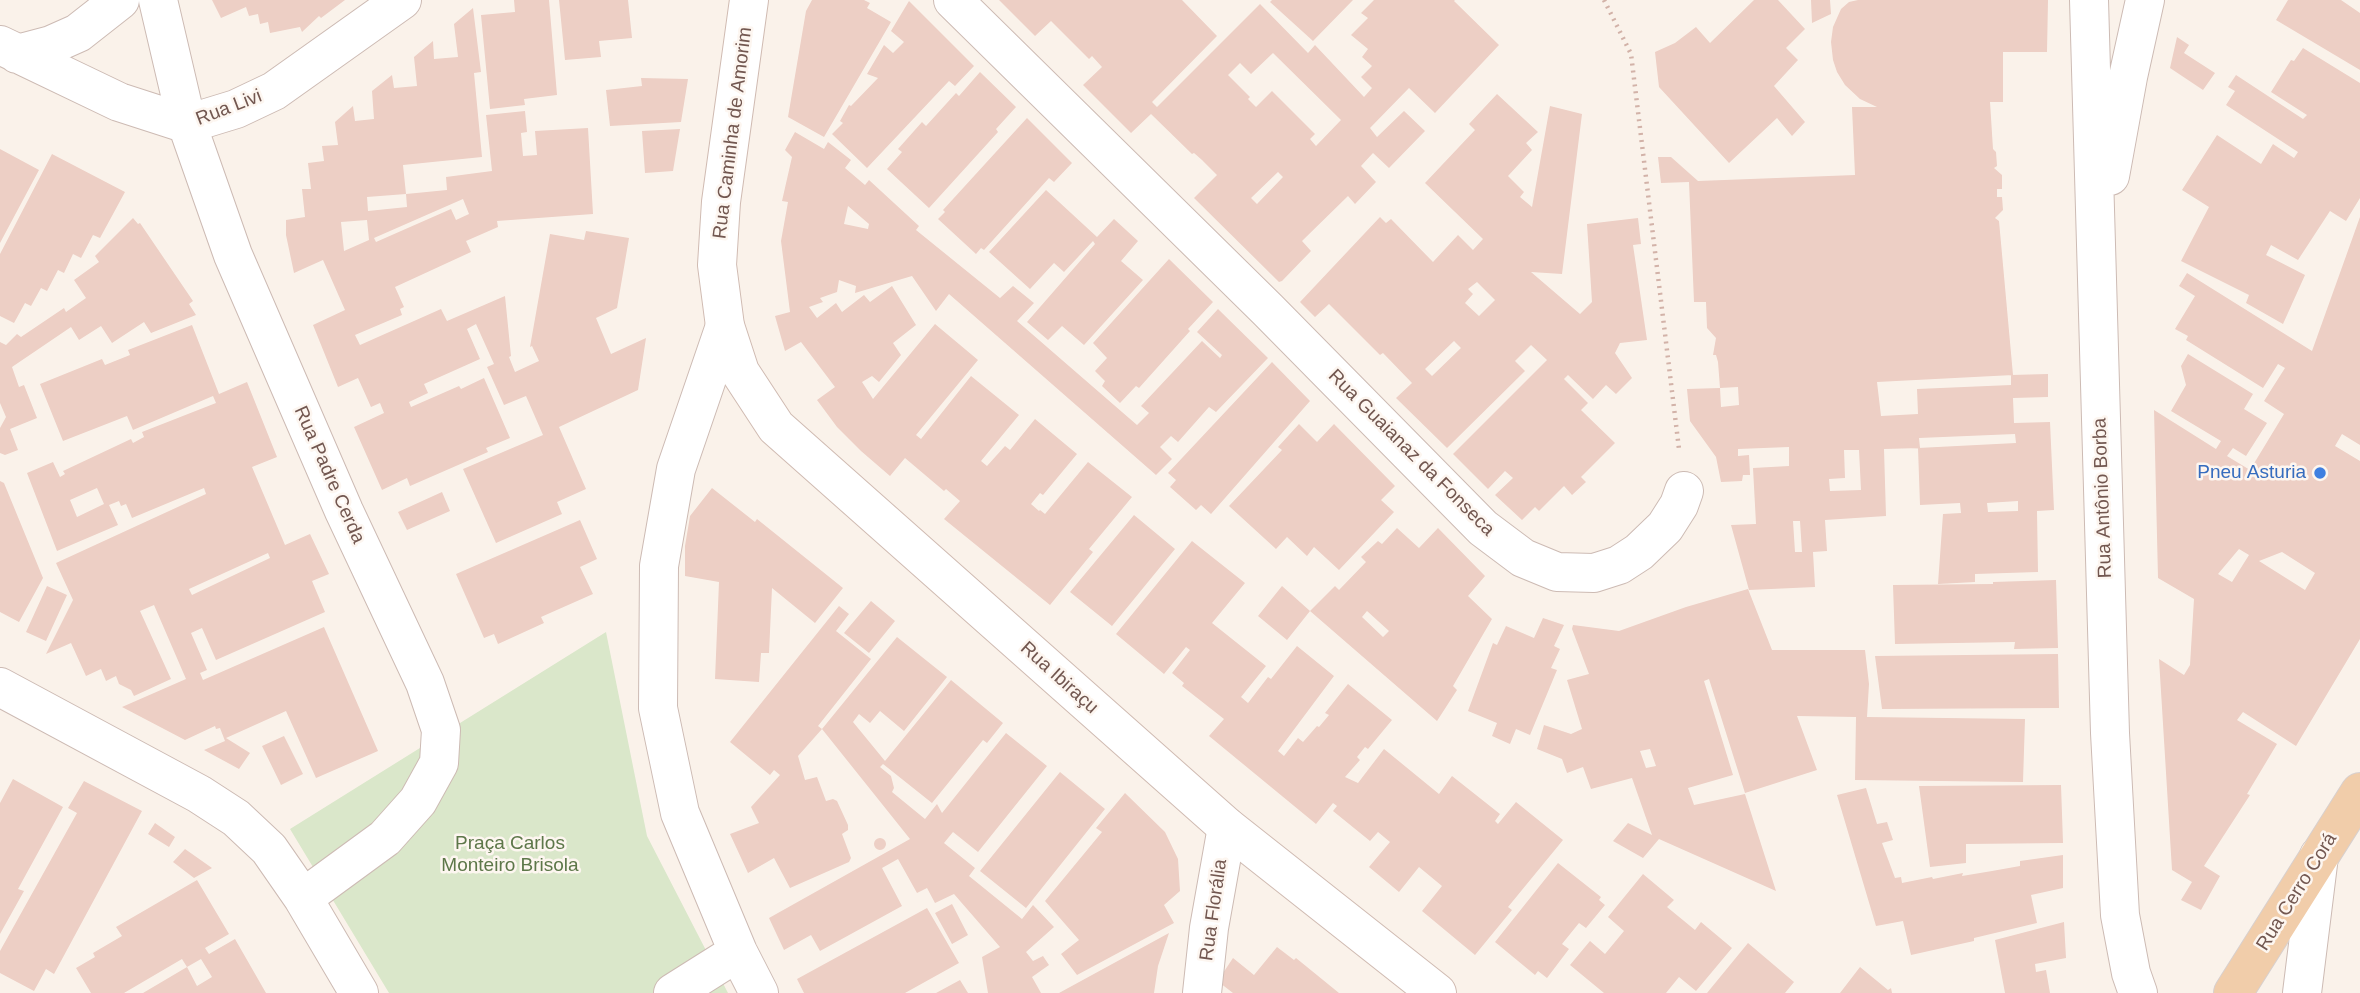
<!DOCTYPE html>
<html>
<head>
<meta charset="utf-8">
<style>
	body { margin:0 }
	canvas { display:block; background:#faf2ea }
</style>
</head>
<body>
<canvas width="2360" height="993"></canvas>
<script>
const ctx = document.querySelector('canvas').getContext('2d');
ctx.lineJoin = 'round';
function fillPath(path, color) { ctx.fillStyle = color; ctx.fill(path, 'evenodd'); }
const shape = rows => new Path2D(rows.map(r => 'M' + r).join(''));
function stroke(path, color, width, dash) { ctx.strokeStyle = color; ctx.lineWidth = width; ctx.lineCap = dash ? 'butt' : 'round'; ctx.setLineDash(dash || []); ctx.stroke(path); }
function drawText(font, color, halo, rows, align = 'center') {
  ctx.font = font + ' Helvetica,sans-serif'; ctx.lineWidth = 5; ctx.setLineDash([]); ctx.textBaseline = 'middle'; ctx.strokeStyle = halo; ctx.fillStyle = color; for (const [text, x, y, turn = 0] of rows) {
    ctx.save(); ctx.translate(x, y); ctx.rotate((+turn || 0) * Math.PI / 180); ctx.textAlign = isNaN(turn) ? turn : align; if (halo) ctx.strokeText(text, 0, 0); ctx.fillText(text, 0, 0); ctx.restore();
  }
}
fillPath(shape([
	[606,632,647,836,728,993,389,993,290,829]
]), '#dae7ca');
fillPath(shape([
	[212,0,345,0,321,18,319,16,302,32,300,27,270,33,268,22,260,24,258,14,249,16,246,7,221,18],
	[514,0,549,0,557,95,524,99,525,105,490,109,481,15,515,12],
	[559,0,628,0,632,38,599,41,601,57,565,60],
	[812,0,864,0,870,3,867,8,891,22,824,137,788,117,806,11],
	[999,0,1182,0,1217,36,1152,102,1157,107,1260,4,1308,53,1315,45,1364,97,1372,88,1361,77,1372,66,1362,57,1368,49,1351,35,1368,18,1361,13,1374,0,1455,0,1454,1,1499,45,1435,113,1409,88,1370,128,1377,137,1404,111,1425,131,1389,168,1373,153,1361,166,1376,182,1355,204,1348,196,1302,241,1311,251,1282,281,1279,282,1194,198,1217,175,1202,160,1194,153,1192,154,1151,114,1131,133,1083,85,1102,67,1092,56,1089,59,1051,21,1035,36],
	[1273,53,1341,120,1316,146,1310,139,1315,134,1272,91,1256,107,1248,99,1250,97,1228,75,1240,63,1251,74],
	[1278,172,1283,177,1257,204,1251,198],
	[1272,0,1353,0,1313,41,1270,2],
	[1754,0,1778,0,1805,29,1786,48,1798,60,1774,86,1805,122,1792,136,1777,118,1729,163,1659,87,1655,52,1675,43,1696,27,1710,43],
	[1811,0,1830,0,1831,14,1812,23],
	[1858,0,2048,0,2047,52,2003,52,2003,102,1990,102,1993,149,1996,152,1997,166,1994,168,2002,175,2002,189,1997,189,1997,197,2002,197,2003,210,1995,218,1999,221,2013,375,1877,382,1881,416,1918,414,1917,389,2011,385,2011,375,2048,374,2048,397,2013,398,2014,423,2050,422,2054,510,2037,511,2038,572,1975,574,1975,582,1938,584,1943,514,1961,513,1960,503,1920,505,1918,448,2016,443,2015,434,1919,438,1920,448,1884,449,1886,516,1825,520,1827,551,1813,552,1815,587,1749,590,1731,525,1756,524,1753,468,1789,466,1789,447,1738,449,1738,456,1749,455,1750,475,1743,475,1742,481,1721,482,1716,457,1690,421,1687,389,1720,388,1721,407,1739,405,1738,387,1720,388,1718,362,1716,355,1713,355,1716,338,1707,328,1706,302,1694,302,1689,182,1661,183,1658,157,1671,157,1698,181,1855,175,1852,107,1877,107,1860,99,1845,85,1837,72,1833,60,1831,42,1833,27,1841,9,1849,2],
	[1844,450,1859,450,1861,490,1830,491,1829,479,1845,478],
	[2018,501,2018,511,1988,512,1987,503],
	[1793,521,1800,521,1802,552,1795,552],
	[2288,0,2341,0,2360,13,2360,70,2276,20],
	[909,1,974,66,955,86,949,81,867,168,832,134,843,123,840,121,849,105,851,106,878,78,867,74,884,45,893,53,904,42,891,31],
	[473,8,481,72,474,73,482,157,403,165,406,194,367,197,368,211,407,207,406,194,447,190,446,177,492,171,486,115,525,111,527,132,521,133,523,156,537,155,535,131,588,128,593,214,497,221,498,227,466,241,471,252,395,287,404,307,400,309,402,315,355,335,360,345,441,309,447,321,505,296,511,356,509,357,515,372,539,361,532,346,530,347,550,234,584,240,586,231,629,238,617,308,596,318,611,354,646,338,638,390,559,427,586,489,557,502,562,514,496,543,463,469,543,435,526,396,504,405,487,367,494,364,476,324,467,329,480,359,424,384,428,393,409,402,411,407,459,386,461,389,484,378,510,438,486,448,488,452,410,486,407,478,382,490,354,427,384,413,380,403,371,407,358,378,338,387,313,325,345,310,323,260,294,273,286,235,286,220,305,217,302,189,311,189,308,163,324,161,322,146,338,145,335,122,353,106,355,121,374,119,372,91,392,75,394,88,417,86,414,57,433,41,434,59,458,57,454,24],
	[463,199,469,214,456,220,451,209,376,242,374,238],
	[367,220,369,240,344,251,341,222],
	[2177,37,2189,45,2184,53,2215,73,2203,90,2170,68],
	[2303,48,2360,83,2360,198,2346,221,2330,211,2298,260,2271,245,2266,255,2305,275,2283,324,2246,303,2249,295,2181,261,2209,207,2182,190,2217,135,2261,164,2273,144,2294,158,2298,152,2226,105,2235,91,2228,87,2236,75,2303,119,2307,115,2271,92,2291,60,2294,61],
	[980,72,1016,107,996,129,998,132,929,208,887,169,902,152,898,149,922,122,926,126,956,93,959,96],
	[641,78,688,79,681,122,610,126,606,90,642,86],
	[1497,94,1538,132,1526,143,1532,150,1508,176,1524,192,1520,197,1532,207,1550,106,1582,114,1562,274,1531,272,1580,314,1592,302,1587,224,1638,218,1641,244,1633,245,1647,340,1620,343,1615,353,1632,378,1616,394,1606,385,1593,399,1568,375,1564,379,1588,403,1581,410,1615,443,1581,477,1586,482,1572,495,1564,486,1539,511,1535,507,1522,520,1495,495,1513,478,1505,471,1488,489,1453,454,1547,360,1531,345,1515,361,1525,371,1447,448,1396,398,1412,383,1383,353,1380,355,1329,304,1315,317,1300,302,1380,217,1386,223,1391,219,1433,262,1458,235,1473,250,1483,239,1425,183,1475,130,1469,124],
	[1477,282,1495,300,1479,316,1465,303,1473,294,1468,289],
	[1454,341,1461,348,1432,376,1425,369],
	[1027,118,1072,163,1054,182,1049,178,984,250,981,248,976,254,938,219,945,212,943,210],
	[680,129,673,171,645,173,642,131],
	[795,132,824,149,828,142,851,160,845,168,865,185,869,180,919,226,916,230,1000,298,1013,286,1034,303,1017,321,1137,425,1149,413,1141,406,1202,341,1220,358,1222,355,1197,332,1218,309,1268,358,1216,412,1209,407,1178,442,1171,436,1160,447,1172,459,1156,475,949,294,936,311,912,276,855,293,856,286,839,280,837,292,820,298,823,302,809,307,817,318,836,303,842,312,864,295,870,302,892,286,916,325,893,343,901,355,879,382,872,376,862,382,873,399,935,324,978,360,916,435,921,439,971,376,1019,415,981,461,987,466,1005,446,1010,450,1035,419,1077,454,1043,495,1040,493,1031,504,1039,511,1040,510,1045,514,1088,462,1132,497,1089,549,1093,552,1050,605,944,519,960,501,946,489,944,491,905,458,890,476,861,451,837,427,817,400,835,387,801,342,785,351,775,316,790,312,781,241,788,202,782,201,792,157,785,150],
	[848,206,869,224,868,229,844,224],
	[0,149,39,170,0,243],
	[52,154,125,192,100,238,93,235,81,258,73,254,64,273,58,270,47,291,41,288,31,306,25,303,14,323,0,316,0,254],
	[1046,190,1097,237,1114,219,1138,241,1121,261,1143,280,1084,345,1062,326,1048,340,1027,322,1095,244,1093,241,1064,272,1054,263,1030,289,989,252],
	[2360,217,2360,445,2342,434,2335,446,2360,461,2360,639,2296,746,2243,712,2237,720,2277,744,2247,794,2250,795,2204,866,2220,876,2201,910,2181,900,2192,882,2172,870,2159,659,2184,675,2190,665,2194,599,2158,578,2154,410,2216,449,2221,441,2171,411,2186,385,2181,366,2188,354,2253,394,2244,409,2267,423,2246,456,2233,448,2227,456,2250,470,2284,414,2264,401,2285,368,2278,364,2263,388,2186,340,2188,336,2175,329,2195,296,2179,286,2187,273,2312,351],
	[2239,549,2249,555,2232,582,2218,574],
	[2282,552,2315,573,2305,590,2259,561],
	[133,218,138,224,140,223,193,301,189,304,196,315,151,333,144,322,112,343,101,326,79,340,71,327,12,367,19,387,24,385,37,418,10,429,18,450,5,455,0,453,0,428,6,417,0,403,0,342,6,345,17,334,21,337,64,308,66,312,86,298,74,280,99,262,95,256],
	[1169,259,1213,302,1188,329,1190,331,1139,388,1136,386,1120,403,1102,386,1105,381,1095,371,1107,358,1093,343],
	[192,325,219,394,247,382,277,457,252,467,285,545,310,534,329,574,312,581,325,612,216,660,202,628,191,633,207,670,200,673,203,680,324,627,378,751,316,778,286,711,226,738,250,753,239,769,204,750,225,741,220,728,216,729,215,726,185,740,122,707,186,679,154,605,140,611,171,679,134,696,131,690,119,684,116,676,106,681,101,669,86,676,71,643,46,654,73,600,56,563,206,494,204,488,132,518,126,504,121,506,119,501,109,505,118,525,57,551,27,473,53,462,60,477,65,474,63,471,131,439,133,443,144,437,142,432,216,403,213,396,133,430,127,416,63,441,40,384,102,359,105,365,130,355,128,350],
	[97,488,104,504,77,517,70,500],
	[268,553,270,558,192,595,189,589],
	[1272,362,1310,401,1211,514,1201,505,1196,510,1170,487,1176,480,1168,473],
	[1299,424,1317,442,1334,424,1395,486,1381,500,1394,512,1339,570,1314,547,1307,556,1287,537,1276,549,1229,506,1282,450,1278,447],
	[0,481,4,483,43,578,19,622,0,612],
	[712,488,755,522,757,519,843,588,815,623,772,588,769,653,761,653,759,682,715,679,719,582,685,576,685,546,690,516],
	[442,492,450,511,407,530,398,512],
	[1134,515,1175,549,1112,626,1070,592],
	[580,520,597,559,580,567,593,594,541,617,544,623,498,644,494,634,484,638,456,574],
	[1397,528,1419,548,1438,528,1485,576,1468,596,1492,619,1453,686,1457,690,1437,721,1310,611,1335,586,1339,590,1366,562,1361,557,1378,541,1382,544],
	[1367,611,1389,631,1383,637,1362,617],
	[1192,541,1245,583,1212,623,1266,666,1241,697,1248,703,1268,677,1271,679,1297,646,1334,676,1278,751,1284,756,1298,738,1303,742,1317,726,1319,727,1329,715,1325,713,1348,684,1392,720,1368,749,1365,747,1357,757,1360,760,1345,777,1358,783,1384,749,1439,794,1452,776,1500,814,1495,821,1498,824,1516,802,1563,840,1508,907,1512,910,1475,955,1422,911,1442,886,1419,867,1399,892,1369,867,1390,842,1378,832,1370,841,1333,811,1337,806,1333,803,1316,824,1209,736,1224,719,1182,686,1184,683,1172,673,1190,650,1186,647,1164,674,1116,634],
	[2056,580,2058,648,2014,649,2015,642,1895,644,1893,585,1993,584,1993,582],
	[47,586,67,595,46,641,26,632],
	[1282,586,1310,611,1287,640,1258,616],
	[1748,589,1772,650,1865,650,1869,684,1867,717,2025,719,2023,782,1855,780,1856,717,1797,716,1817,770,1745,793,1709,679,1704,681,1733,775,1688,788,1694,805,1745,794,1776,891,1659,839,1643,858,1613,841,1628,823,1652,835,1632,778,1591,789,1583,767,1567,773,1562,759,1537,749,1544,725,1571,734,1582,729,1567,680,1589,674,1572,629,1573,625,1619,631,1686,607],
	[1650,749,1656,766,1646,768,1640,751],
	[871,601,895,621,869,653,844,633],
	[839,606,849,614,836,631,871,659,818,726,822,729,798,756,805,780,817,777,826,801,833,799,837,801,848,825,848,830,842,834,851,858,849,862,790,888,774,858,748,873,730,834,759,823,751,807,780,775,774,770,770,775,730,742],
	[1543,618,1564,625,1554,646,1560,649,1551,668,1557,670,1530,735,1516,729,1510,744,1492,736,1497,723,1468,711,1493,643,1497,645,1506,626,1534,638],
	[897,637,947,677,904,731,880,711,870,723,859,714,853,722,885,761,951,680,1003,723,987,743,983,740,932,803,883,764,880,767,891,776,894,788,892,792,925,819,937,804,942,813,1006,733,1047,766,978,852,953,832,944,843,975,868,969,876,1022,919,1033,905,1054,927,1026,952,1033,961,1043,956,1049,965,1032,977,1041,993,988,993,982,957,1000,947,954,894,935,903,927,888,917,893,898,859,882,868,902,906,820,951,811,935,784,950,769,918,910,839,822,729],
	[2058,654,2059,708,1882,709,1875,656],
	[284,736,303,774,281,785,262,746],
	[1060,772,1105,809,1026,908,980,871],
	[13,779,63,807,18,889,24,891,0,934,0,803],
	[84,781,142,811,54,974,46,969,34,991,0,973,0,951,77,813,68,808],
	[2061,785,2063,843,1966,844,1966,863,1930,867,1919,786],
	[1866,788,1877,824,1887,822,1893,840,1882,843,1895,878,1901,877,1902,883,1932,877,1933,879,1963,873,1962,876,1992,871,2020,866,2020,861,2063,855,2063,888,2031,895,2037,923,1974,938,1974,941,1911,955,1903,921,1876,926,1837,795],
	[1125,793,1165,832,1178,859,1180,891,1164,905,1174,923,1077,975,1061,954,1079,940,1045,901,1102,832,1096,828],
	[155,823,175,837,169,847,148,834],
	'874 844a6 6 0 1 1 12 0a6 6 0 1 1-12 0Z',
	[185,849,212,868,194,878,173,862],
	[1558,863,1601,897,1599,900,1605,905,1586,928,1579,923,1562,944,1569,949,1547,978,1538,971,1535,975,1495,942],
	[1643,874,1674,900,1667,907,1695,930,1701,922,1732,948,1696,991,1679,977,1666,993,1604,993,1570,965,1590,941,1605,954,1624,931,1608,917],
	[197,880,229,934,205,948,209,954,235,939,266,993,143,993,187,967,182,959,124,993,91,993,76,968,95,957,93,953,122,936,116,927],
	[201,959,212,977,197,986,187,967],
	[952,904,968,935,952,944,935,913],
	[927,908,959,963,905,993,804,993,797,979],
	[2064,922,2066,958,2035,964,2036,972,2046,970,2050,993,2005,993,1995,940],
	[1169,933,1158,966,1154,993,1059,993],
	[1748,943,1794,982,1785,993,1707,993],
	[1277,947,1294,960,1296,958,1339,993,1233,993,1220,983,1223,973,1233,958,1254,975],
	[1860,967,1888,990,1891,988,1892,993,1840,993],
	[960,980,968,993,936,993]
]), '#edcfc5');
const street = shape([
	[158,0,187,124,233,255,344,511,425,683,441,730,439,763,418,801,385,838,303,898],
	[953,0,1268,310,1483,528,1523,558,1557,572,1594,573,1619,565,1639,552,1665,527,1679,505,1684,491],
	[2089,0,2110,733,2120,915,2131,973,2138,993],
	[0,45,119,102,187,124,236,109,274,91,402,0],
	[17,54,51,45,78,33,120,0],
	[2110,176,2128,77,2145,0],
	[725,326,676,469,659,566,658,708,680,813,738,952,759,993],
	[0,687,199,794,236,818,269,849,303,898,359,993],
	[673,993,738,952],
	[1202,993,1209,928,1227,827],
	[2302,993,2319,856]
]);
const secondary = shape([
	[749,0,721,202,717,265,725,326,740,372,776,427,1227,827,1437,993]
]);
const primary = shape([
	[2233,993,2360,792]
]);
stroke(street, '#cdbbb4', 40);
stroke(secondary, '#d0bbb2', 40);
stroke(primary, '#d8d0ce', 40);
stroke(shape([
	[1604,0,1631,54,1679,449]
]), '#d2b2a8', 4.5, [2, 5]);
stroke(street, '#fff', 38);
stroke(secondary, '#fff', 38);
stroke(primary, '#f1cdaa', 38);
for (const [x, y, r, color] of [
	[2320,473,7,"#3f7fe0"]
]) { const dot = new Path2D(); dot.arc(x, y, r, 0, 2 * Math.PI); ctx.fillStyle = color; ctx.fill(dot); stroke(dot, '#fdf6f0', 2.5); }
drawText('19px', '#725750', '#fdf6f0', [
	["Rua Livi",229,108,-21],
	["Rua Caminha de Amorim",733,133,-83],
	["Rua Guaianaz da Fonseca",1411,453,45],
	["Rua Padre Cerda",329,475,66],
	["Rua Antônio Borba",2103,498,-92],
	["Rua Ibiraçu",1059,678,42],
	["Rua Cerro Corá",2297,892,-58],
	["Rua Florália",1214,910,-82]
]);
drawText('19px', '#366cbe', '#fdf6f0', [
	["Pneu Asturia",2306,473]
], 'right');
drawText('19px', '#5d7749', '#fdf6f0', [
	["Praça Carlos",510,844],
	["Monteiro Brisola",510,866]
]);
</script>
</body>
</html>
